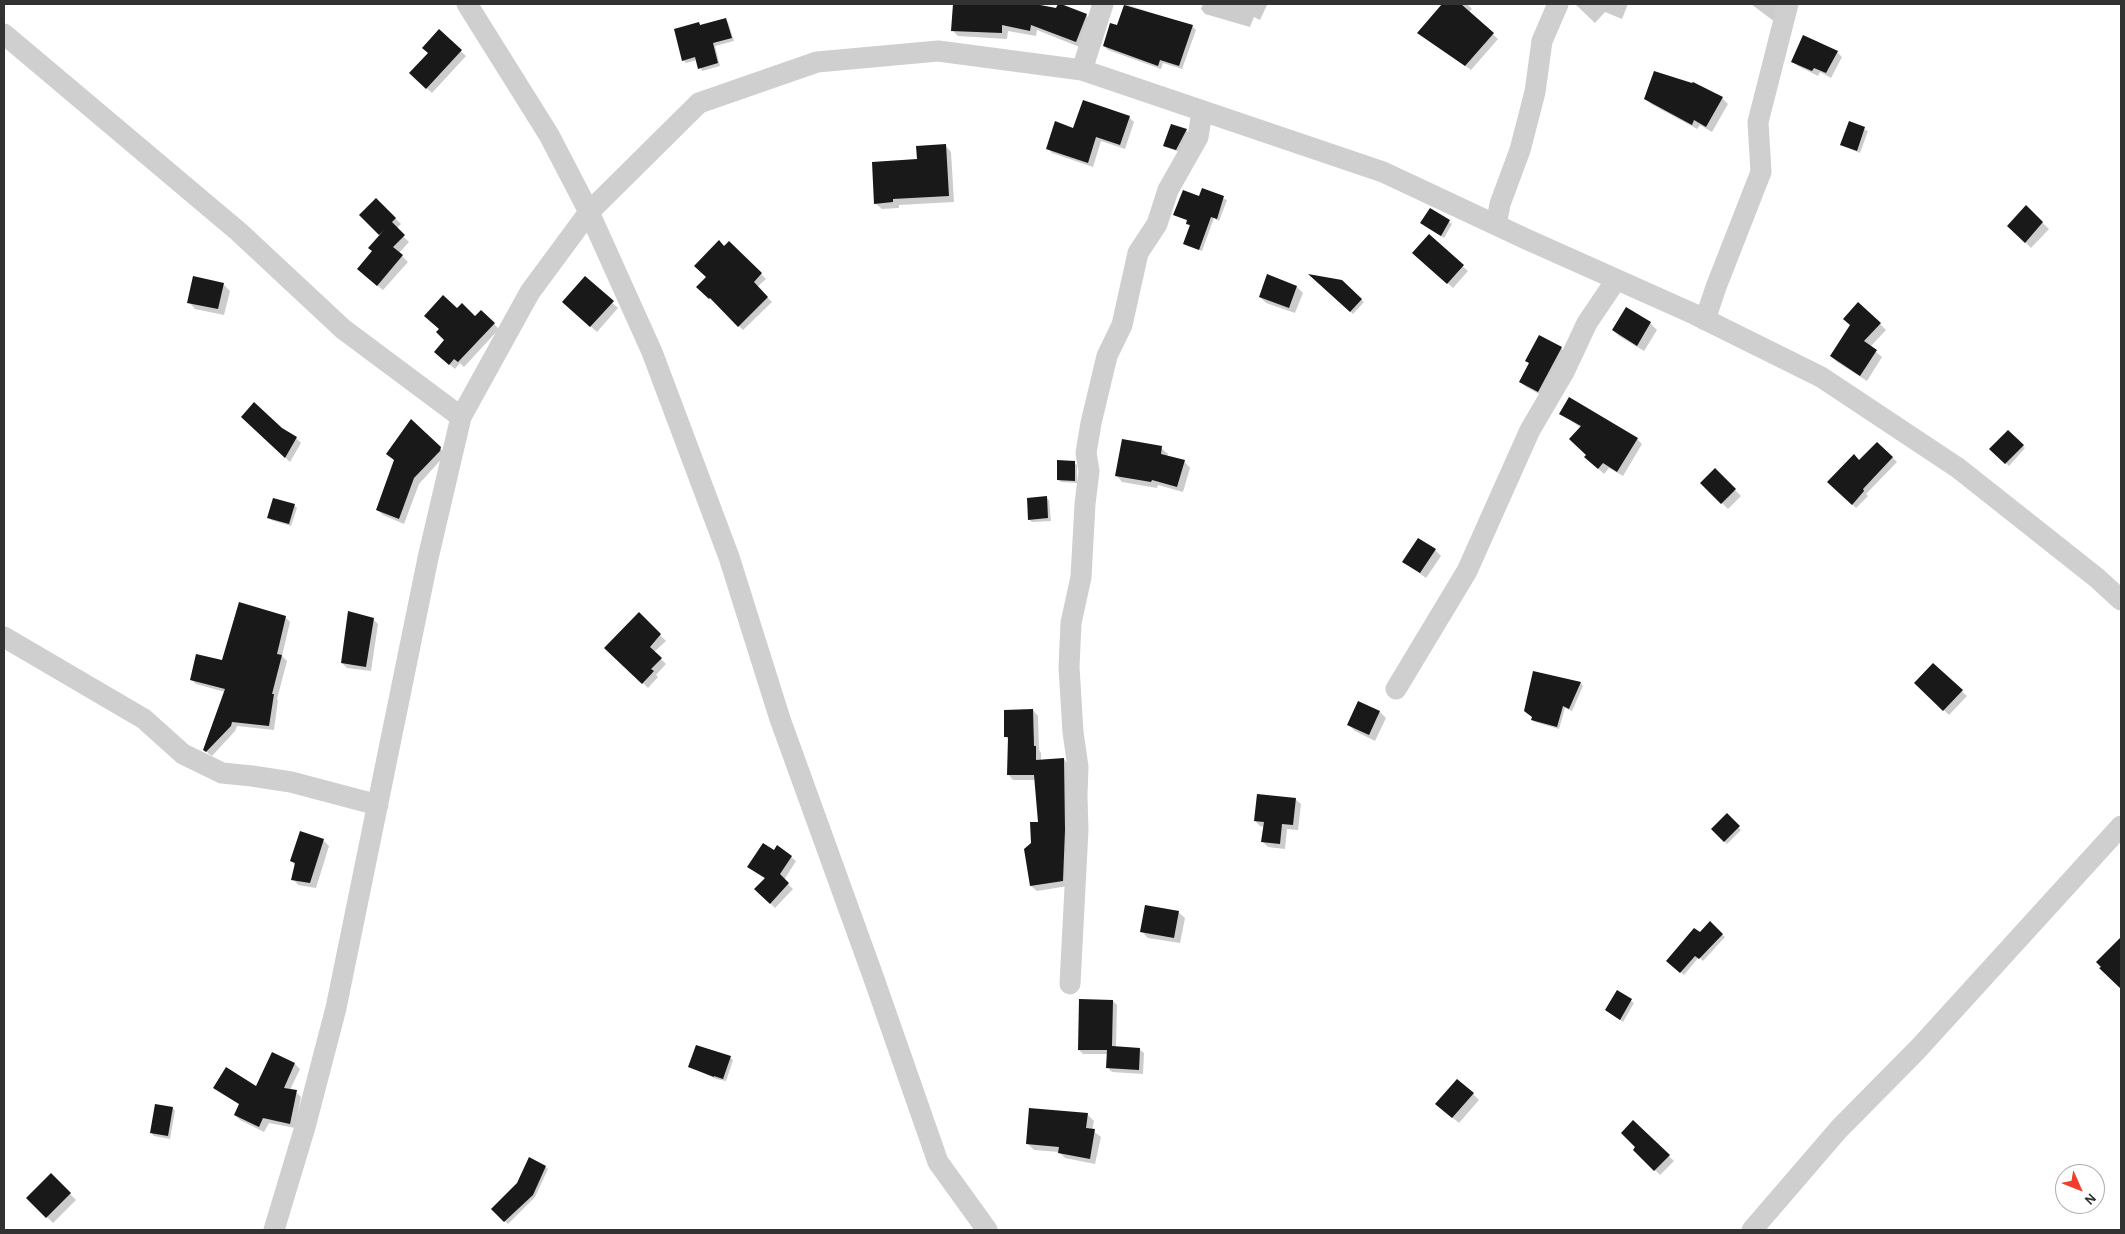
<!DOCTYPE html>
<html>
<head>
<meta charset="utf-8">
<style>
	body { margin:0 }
	#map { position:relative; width:2125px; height:1234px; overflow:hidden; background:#fff; font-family:"Alegreya Sans",sans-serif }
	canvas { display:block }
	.frame { position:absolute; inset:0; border:5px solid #323232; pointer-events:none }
	.north { position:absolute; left:2055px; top:1164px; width:50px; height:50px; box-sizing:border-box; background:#fff; border:1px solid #adadad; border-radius:50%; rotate:134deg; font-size:14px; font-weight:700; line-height:20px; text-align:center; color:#323232 }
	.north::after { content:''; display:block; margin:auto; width:18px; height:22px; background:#f03d2c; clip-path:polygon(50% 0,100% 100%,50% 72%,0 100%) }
</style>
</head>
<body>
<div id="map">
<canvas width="2125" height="1234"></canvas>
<div class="frame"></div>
<div class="north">N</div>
</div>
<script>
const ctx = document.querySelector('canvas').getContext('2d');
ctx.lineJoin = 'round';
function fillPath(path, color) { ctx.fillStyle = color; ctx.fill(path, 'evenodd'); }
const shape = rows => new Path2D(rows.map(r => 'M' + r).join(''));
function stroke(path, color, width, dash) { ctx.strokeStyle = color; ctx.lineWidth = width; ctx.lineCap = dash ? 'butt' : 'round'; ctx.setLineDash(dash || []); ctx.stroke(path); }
fillPath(shape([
	[954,4,1029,4,1086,15,1092,21,1082,48,1037,30,1036,36,1008,31,1007,39,958,36,952,30],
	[1125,4,1192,26,1196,30,1182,69,1163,63,1161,69,1108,50,1104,46,1118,27],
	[1203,4,1266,4,1267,5,1260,20,1254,17,1250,27,1205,14,1201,9],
	[1444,4,1467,4,1472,9,1469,12,1498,39,1471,70,1419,33],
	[1575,4,1628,4,1622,19,1605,12,1595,23],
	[1751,4,1781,4,1775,22],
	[725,19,728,22,734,41,715,46,720,66,702,71,697,60,686,63,683,60,701,26],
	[439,31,466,56,432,93,411,73,429,53],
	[1837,52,1842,57,1831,78,1820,72,1818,76,1798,66,1793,61],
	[1646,98,1722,98,1728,104,1712,132,1700,125,1697,129,1651,104],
	[1129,117,1134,122,1125,149,1101,141,1093,167,1052,153,1048,148,1074,129],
	[1849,123,1868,131,1860,153,1841,145],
	[1186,130,1189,133,1179,152,1164,146],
	[945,145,951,152,954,202,899,205,899,208,882,209,875,203,919,160],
	[1203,190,1227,200,1219,221,1214,218,1202,251,1185,244,1191,227,1188,224,1188,221,1174,215,1200,197],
	[376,199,401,224,396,229,409,242,399,253,408,262,383,290,364,275,381,235,361,215],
	[2026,207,2049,229,2031,248,2009,226],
	[1430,209,1452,224,1444,238,1424,226],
	[1429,236,1468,271,1453,288,1419,257],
	[729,242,766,279,757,287,772,302,743,330,698,287,708,277,724,248],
	[1311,276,1341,282,1364,302,1353,314],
	[585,278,618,308,597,332,569,307],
	[223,284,230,291,224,315,195,309,189,302],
	[1297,287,1303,293,1295,313,1266,303,1260,297],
	[1626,309,1650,323,1657,330,1644,351,1619,336,1613,330],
	[476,318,494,324,499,329,464,367,460,363,455,369,441,357,446,340],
	[1880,324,1886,330,1870,347,1882,357,1867,381,1837,362,1831,356],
	[1561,348,1566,353,1543,396,1526,387,1521,382,1530,364,1527,361],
	[1561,413,1637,439,1642,444,1623,476,1609,468,1604,474,1591,462,1587,455,1581,428],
	[412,421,446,454,419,484,404,524,383,515,377,510,396,461,387,454],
	[247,422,281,429,296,438,301,443,290,462],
	[2008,432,2025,448,2009,466,1991,449],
	[1877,443,1897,462,1866,494,1868,496,1856,508,1829,482,1859,462],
	[1161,448,1168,454,1167,457,1184,461,1190,468,1183,492,1158,485,1157,488,1122,482,1116,475],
	[1074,463,1077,465,1077,483,1061,482,1058,479],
	[1715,470,1741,496,1728,509,1702,483],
	[1046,498,1049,500,1051,521,1032,522,1029,519],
	[294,505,297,508,291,526,271,520,269,517],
	[1435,550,1441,556,1426,578,1404,562],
	[639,614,666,641,654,652,666,664,656,675,658,677,648,688,606,648],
	[285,617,290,622,282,656,287,661,277,699,278,700,274,730,237,726,235,731,212,756,209,754,204,749,225,692,196,684,191,679,223,662],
	[373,619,378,624,371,671,347,668,342,663],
	[1933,665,1967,696,1949,715,1916,683],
	[1534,672,1581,683,1583,686,1572,711,1565,708,1559,729,1535,722,1533,720],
	[1359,702,1380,712,1386,718,1375,741,1355,731,1348,724],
	[1033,710,1038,716,1039,750,1041,753,1041,760,1064,759,1069,765,1068,886,1037,891,1031,886,1033,843,1040,823,1035,780,1013,780,1008,774,1009,740,1005,736],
	[1295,799,1301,804,1298,830,1287,829,1285,849,1268,847,1263,842,1265,827,1260,826,1255,821],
	[1727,815,1741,830,1727,844,1713,829],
	[323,840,329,846,316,888,298,885,293,879,295,865,291,861],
	[774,852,791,857,796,861,784,880,793,889,775,908,756,889,765,879,749,867],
	[1178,912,1185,918,1180,943,1148,938,1141,931],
	[1710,923,1725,937,1703,961,1699,957,1684,975,1668,961],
	[1618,992,1634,1003,1623,1022,1606,1010],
	[1113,1001,1117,1005,1116,1048,1139,1049,1144,1053,1143,1074,1112,1072,1107,1067,1108,1054,1083,1054,1079,1050],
	[730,1057,733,1060,726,1081,716,1079,689,1066],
	[295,1064,300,1069,290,1090,296,1092,301,1097,295,1128,269,1123,264,1132,240,1120,235,1115,240,1105,215,1088,256,1088],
	[1473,1094,1479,1100,1459,1123,1443,1110],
	[173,1108,175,1111,170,1139,154,1136,151,1133],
	[1088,1115,1094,1121,1092,1130,1101,1137,1095,1164,1065,1158,1059,1152,1034,1150,1028,1144],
	[1633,1122,1674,1161,1660,1175,1635,1150,1637,1148],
	[545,1167,548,1169,535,1197,508,1224,492,1209,518,1184],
	[51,1175,76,1200,53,1223,28,1198]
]), '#0003');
fillPath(shape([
	[953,4,1035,4,1056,8,1058,4,1061,4,1087,14,1076,42,1031,25,1030,31,1002,25,1002,33,951,31],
	[1442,4,1461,4,1494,33,1465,66,1417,33],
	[1124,5,1193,25,1179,66,1160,60,1158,66,1103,46,1110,23,1117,25],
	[726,18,732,38,713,43,718,63,698,69,695,57,682,61,674,29,699,22,700,25],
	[439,29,462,50,426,89,409,73,428,53,422,48],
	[1803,35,1838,51,1826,73,1814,68,1812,71,1791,62],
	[1654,71,1692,83,1693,82,1723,97,1706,127,1694,120,1692,125,1644,99],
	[1083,100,1130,116,1120,145,1096,137,1088,163,1046,149,1055,121,1073,128],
	[1849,121,1865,127,1857,151,1840,145],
	[1171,124,1187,129,1176,150,1163,146],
	[946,144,949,196,893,199,893,202,874,204,872,162,917,159,916,146],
	[1202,188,1224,196,1217,219,1211,217,1199,250,1183,244,1190,225,1186,224,1187,220,1173,215,1183,190,1199,196],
	[376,198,396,218,392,222,405,235,393,247,403,255,377,286,357,269,372,251,368,248,384,230,379,235,359,215],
	[2026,205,2043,222,2025,243,2007,226],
	[1430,208,1450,220,1441,236,1420,223],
	[1429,234,1464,265,1447,284,1412,253],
	[719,240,724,246,729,241,762,273,754,282,768,297,738,327,710,298,709,299,696,287,706,277,694,266],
	[1267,274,1297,286,1289,308,1259,297],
	[1308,274,1342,280,1362,299,1350,312],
	[193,276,224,283,218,309,187,303],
	[585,276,614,301,590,327,562,302],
	[443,295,457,308,462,303,475,316,481,310,495,323,458,362,454,359,449,365,434,352,444,340,436,332,439,329,424,316],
	[1858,302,1881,323,1864,341,1877,350,1860,376,1830,356,1850,325,1843,319],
	[1626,307,1651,322,1637,346,1612,330],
	[1539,335,1562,347,1538,392,1519,382,1529,363,1525,361],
	[1569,397,1638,438,1617,472,1603,463,1598,469,1584,457,1586,455,1569,439,1581,426,1559,414],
	[254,402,282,428,297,437,285,458,241,417],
	[411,419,441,447,440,451,414,478,399,519,376,510,394,460,386,454],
	[2008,430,2024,445,2005,464,1989,449],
	[1122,439,1162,446,1161,454,1185,460,1177,487,1152,480,1151,482,1115,476],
	[1877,442,1893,457,1863,489,1864,491,1852,505,1827,482,1854,454,1859,460],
	[1057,460,1075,461,1075,481,1057,480],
	[1715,468,1736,489,1721,504,1700,483],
	[1047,496,1048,518,1028,520,1027,498],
	[273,498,295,504,289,524,267,518],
	[1418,538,1436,549,1420,573,1402,562],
	[239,602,286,616,277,654,282,655,272,694,274,694,269,726,232,722,231,726,206,752,203,750,225,689,190,680,196,654,222,660],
	[348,611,374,618,366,667,341,663],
	[639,612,661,634,650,647,662,658,651,669,654,671,642,684,604,648],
	[1933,663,1963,690,1943,711,1914,683],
	[1533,671,1581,682,1569,709,1563,706,1557,727,1531,720,1532,717,1524,711],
	[1358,701,1380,711,1369,735,1347,725],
	[1033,709,1034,746,1036,746,1036,760,1064,758,1065,830,1063,881,1030,886,1024,849,1031,843,1030,822,1038,822,1034,775,1007,775,1008,737,1004,737,1004,710],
	[1257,794,1296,798,1293,825,1282,824,1280,844,1261,842,1264,822,1254,821],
	[1727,813,1740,826,1724,842,1711,829],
	[300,831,324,839,310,883,291,880,295,863,290,861],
	[763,843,774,850,777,845,792,856,780,874,789,883,770,904,754,889,765,878,747,867],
	[1145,905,1179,911,1174,938,1140,932],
	[1710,921,1723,934,1699,959,1695,956,1680,973,1666,961,1694,928,1700,932],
	[2121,937,2121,989,2099,968,2101,967,2096,962],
	[1617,990,1632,999,1620,1020,1605,1010],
	[1079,999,1113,1000,1112,1046,1140,1048,1139,1070,1106,1068,1107,1050,1078,1050],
	[696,1045,731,1056,723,1079,714,1076,714,1077,688,1067],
	[272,1052,295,1063,284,1088,297,1090,290,1124,263,1118,259,1127,234,1115,239,1104,213,1088,226,1067,256,1086],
	[1457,1079,1474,1093,1452,1118,1435,1104],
	[155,1104,173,1107,168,1136,150,1133],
	[1029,1108,1088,1113,1086,1128,1095,1129,1090,1159,1058,1153,1059,1147,1026,1144],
	[1633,1120,1670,1155,1654,1171,1633,1150,1635,1147,1621,1133],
	[529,1157,546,1166,533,1195,504,1222,491,1209,517,1183],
	[51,1173,71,1193,46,1218,26,1198]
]), '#191919');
stroke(shape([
	[467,4,549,135,589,212,652,352,729,557,780,719,873,976,938,1162,987,1230],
	[4,34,239,232,343,329,461,417],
	[1082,70,1103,4],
	[1496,225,1500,204,1520,150,1535,92,1542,41,1558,4],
	[1705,320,1716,287,1761,172,1758,122,1788,4],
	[4,637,144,719,183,754,222,773,252,776,291,782,378,805],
	[1396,689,1467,571,1530,430,1564,372,1587,323,1616,280],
	[1070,984,1078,830,1077,796,1078,767,1073,732,1069,667,1071,623,1081,577,1085,504,1089,471,1086,453,1091,423,1107,356,1122,325,1138,253,1157,224,1168,190,1198,137,1202,112],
	[274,1230,305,1127,336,1008,428,558,461,417,530,292,589,212,699,103,817,62,938,51,1082,70,1383,172,1526,239,1694,314,1821,377,1958,468,2097,578,2121,600],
	[1752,1230,1839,1129,1918,1049,2121,826]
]), '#cfcfcf', 21);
</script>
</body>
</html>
